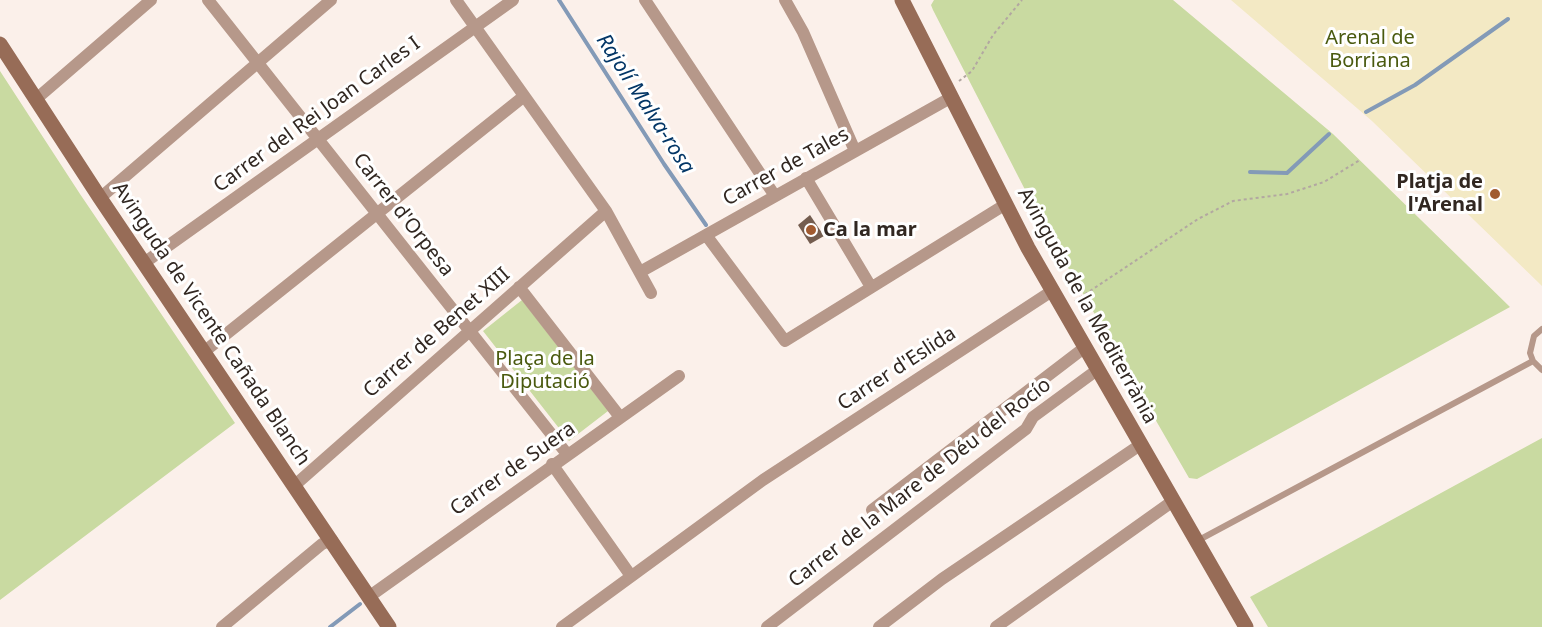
<!DOCTYPE html>
<html>
<head>
<meta charset="utf-8">
<style>
	body { margin:0 }
	canvas { display:block; background:#fbf0ea }
</style>
</head>
<body>
<canvas width="1542" height="627"></canvas>
<script>
const ctx = document.querySelector('canvas').getContext('2d');
ctx.lineJoin = 'round';
function fillPath(path, color) { ctx.fillStyle = color; ctx.fill(path, 'evenodd'); }
const shape = rows => new Path2D(rows.map(r => 'M' + r).join(''));
function stroke(path, color, width, dash) { ctx.strokeStyle = color; ctx.lineWidth = width; ctx.lineCap = dash ? 'butt' : 'round'; ctx.setLineDash(dash || []); ctx.stroke(path); }
function drawText(font, color, halo, rows, align = 'center') {
  ctx.font = font + ' "Noto Sans",sans-serif'; ctx.lineWidth = 6; ctx.setLineDash([]); ctx.textBaseline = 'middle'; ctx.strokeStyle = halo; ctx.fillStyle = color; for (const [text, x, y, turn = 0] of rows) {
    ctx.save(); ctx.translate(x, y); ctx.rotate((+turn || 0) * Math.PI / 180); ctx.textAlign = isNaN(turn) ? turn : align; if (halo) ctx.strokeText(text, 0, 0); ctx.fillText(text, 0, 0); ctx.restore();
  }
}
fillPath(shape([
	[934,0,1173,0,1333,134,1510,307,1197,479,1189,478,1040,219,933,10,931,5],
	[0,71,80,194,235,423,0,600],
	[522,300,608,411,569,441,483,331],
	[1542,438,1542,627,1268,627,1250,597]
]), '#c9daa1');
fillPath(shape([
	[1231,0,1542,0,1542,286,1372,121]
]), '#f3e9c4');
stroke(shape([
	[559,0,664,164,706,225],
	[1366,112,1415,85,1508,19],
	[1250,172,1287,173,1329,134],
	[330,627,360,604]
]), '#839ab7', 4);
fillPath(shape([
	[810,215,824,236,810,244,798,225]
]), '#745d4f');
stroke(shape([
	[959,81,972,71,993,35,1022,0],
	[1075,301,1198,219,1233,201,1287,194,1324,182,1360,160]
]), '#b2a7a1', 2, [3, 3]);
stroke(shape([
	[1542,329,1534,336,1530,353,1533,361,1542,370],
	[1197,541,1533,361]
]), '#b6988a', 6);
stroke(shape([
	[208,0,567,454],
	[456,0,606,211,651,293],
	[645,0,775,196],
	[785,0,803,32,855,151],
	[35,100,151,0],
	[806,178,871,287],
	[100,198,331,0],
	[706,235,785,341,1006,204],
	[144,263,513,0],
	[640,272,952,97],
	[519,287,620,417],
	[205,351,523,97],
	[552,464,631,576],
	[295,485,606,211],
	[872,510,1084,348],
	[370,596,679,376],
	[222,627,322,544,332,540],
	[562,627,763,480,1052,291],
	[767,627,1026,429,1033,417,1097,370],
	[879,627,942,579,1140,445],
	[996,627,1173,501]
]), '#b6988a', 12);
stroke(shape([
	[902,0,1028,248,1246,627],
	[0,44,100,198,389,627]
]), '#976c57', 15);
for (const [x, y, r, color] of [
	[1495,194,6,"#a15b30"],
	[811,230,6,"#a15b30"]
]) { const dot = new Path2D(); dot.arc(x, y, r, 0, 2 * Math.PI); ctx.fillStyle = color; ctx.fill(dot); stroke(dot, '#fff', 2); }
drawText('20px', '#4a5a0f', '#fff', [
	["Arenal de",1370,38],
	["Borriana",1370,61],
	["Plaça de la",545,359],
	["Diputació",545,382]
]);
drawText('20px', '#312721', '#fff', [
	["Carrer del Rei Joan Carles I",317,115,-36],
	["Carrer de Tales",786,167,-29],
	["Carrer d'Orpesa",403,215,52],
	["Avinguda de la Mediterrània",1087,306,61],
	["Avinguda de Vicente Cañada Blanch",211,324,56],
	["Carrer de Benet XIII",437,333,-41],
	["Carrer d'Eslida",897,369,-33],
	["Carrer de Suera",513,469,-35],
	["Carrer de la Mare de Déu del Rocío",920,483,-38]
]);
drawText('bold 20px', '#312721', '#fff', [
	["Platja de",1483,182],
	["l'Arenal",1483,205],
	["Ca la mar",823,230,"left"]
], 'right');
drawText('italic 21px', '#033666', '#fff', [
	["Rajolí Malva-rosa",645,104,57]
]);
</script>
</body>
</html>
